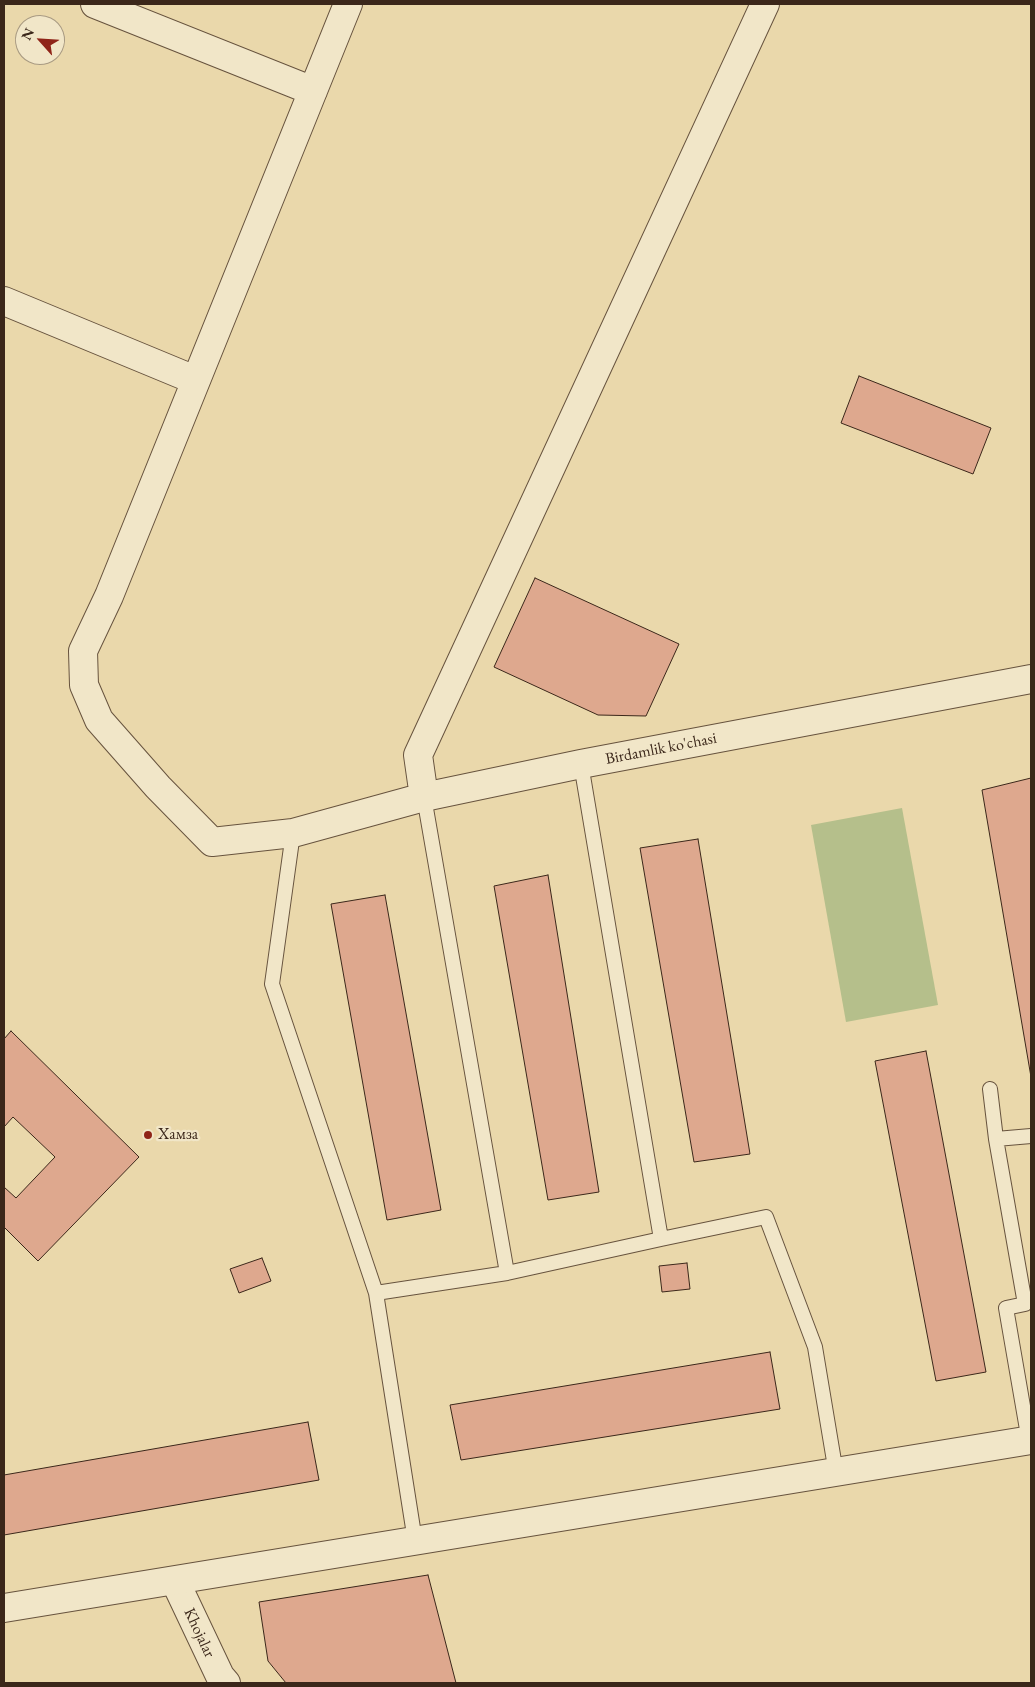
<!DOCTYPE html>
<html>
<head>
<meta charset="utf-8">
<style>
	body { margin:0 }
	#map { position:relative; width:1035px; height:1687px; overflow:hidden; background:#ead8ab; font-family:"EB Garamond",serif }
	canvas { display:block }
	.frame { position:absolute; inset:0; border:5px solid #3b271a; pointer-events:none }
	.north { position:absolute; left:15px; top:15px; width:50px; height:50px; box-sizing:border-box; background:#f1e6c8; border:1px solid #a89a82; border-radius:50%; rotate:296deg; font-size:14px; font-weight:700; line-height:20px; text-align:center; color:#3b271a }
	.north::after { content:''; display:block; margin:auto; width:18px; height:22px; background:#8f2418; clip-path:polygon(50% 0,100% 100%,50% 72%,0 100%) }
</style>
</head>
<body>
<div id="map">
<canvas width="1035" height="1687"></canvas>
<div class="frame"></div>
<div class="north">N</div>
</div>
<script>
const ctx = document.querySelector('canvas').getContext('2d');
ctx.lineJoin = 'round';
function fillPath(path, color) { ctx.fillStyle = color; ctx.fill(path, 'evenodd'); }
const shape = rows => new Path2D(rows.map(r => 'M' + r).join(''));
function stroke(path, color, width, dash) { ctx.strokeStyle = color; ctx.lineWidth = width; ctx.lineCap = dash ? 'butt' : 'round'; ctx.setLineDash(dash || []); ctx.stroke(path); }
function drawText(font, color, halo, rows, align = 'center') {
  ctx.font = font + ' "EB Garamond",serif'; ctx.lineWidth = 4.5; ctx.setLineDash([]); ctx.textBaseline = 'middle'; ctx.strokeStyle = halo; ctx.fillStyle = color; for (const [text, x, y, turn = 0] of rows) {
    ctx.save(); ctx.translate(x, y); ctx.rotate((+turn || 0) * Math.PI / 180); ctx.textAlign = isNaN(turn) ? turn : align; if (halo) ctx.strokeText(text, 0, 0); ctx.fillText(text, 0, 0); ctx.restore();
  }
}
fillPath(shape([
	[902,808,938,1005,846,1022,811,825]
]), '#b5bf8b');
const building = shape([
	[859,376,991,428,973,474,841,423,859,376],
	[535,578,679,644,646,716,598,715,494,667,535,578],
	[1031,778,1031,1077,982,790,1031,778],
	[698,839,750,1154,694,1162,640,848,698,839],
	[548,875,599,1192,548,1200,494,886,548,875],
	[385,895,441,1210,387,1220,331,904,385,895],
	[11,1031,139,1157,38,1261,4,1227,4,1187,16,1198,55,1157,13,1117,4,1127,4,1039,11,1031],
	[926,1051,986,1372,936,1381,875,1061,926,1051],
	[262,1258,271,1281,239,1293,230,1269,262,1258],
	[687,1263,690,1289,662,1292,659,1266,687,1263],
	[770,1352,780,1409,461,1460,450,1405,770,1352],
	[308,1422,319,1480,4,1535,4,1475,308,1422],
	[428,1575,456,1683,286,1683,268,1661,259,1602,428,1575]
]);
fillPath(building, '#dea88e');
stroke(building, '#3b271a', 1);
const service = shape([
	[424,797,507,1273],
	[293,833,272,984,376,1293],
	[990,1089,996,1139,1025,1304,1006,1308,1029,1441],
	[996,1139,1031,1136],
	[661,1239,766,1217,815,1347,836,1473],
	[415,1541,376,1293,507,1273,661,1239,581,764]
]);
const minor = shape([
	[95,4,313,91],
	[348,4,109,596,83,651,84,685,99,720,158,787,212,842,293,833,424,797,581,764,1031,679],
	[4,301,195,380],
	[424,797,418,755,765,4],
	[175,1581,220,1676,226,1683]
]);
const tertiary = shape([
	[4,1608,1031,1440]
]);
stroke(service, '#67533e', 16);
stroke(minor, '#67533e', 30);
stroke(tertiary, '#67533e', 30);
stroke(service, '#f1e6c8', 14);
stroke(minor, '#f1e6c8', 28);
stroke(tertiary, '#f1e6c8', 28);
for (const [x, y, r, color] of [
	[148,1135,5,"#8f2418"]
]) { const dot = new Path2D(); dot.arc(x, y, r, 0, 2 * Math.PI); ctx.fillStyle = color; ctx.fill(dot); stroke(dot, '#f1e6c8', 2); }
drawText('16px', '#3b271a', '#f1e6c8', [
	["Birdamlik ko'chasi",661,749,-11],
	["Khojalar",199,1633,65]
]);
drawText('16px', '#3b271a', '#f1e6c8', [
	["Хамза",158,1135]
], 'left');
</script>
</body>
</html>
